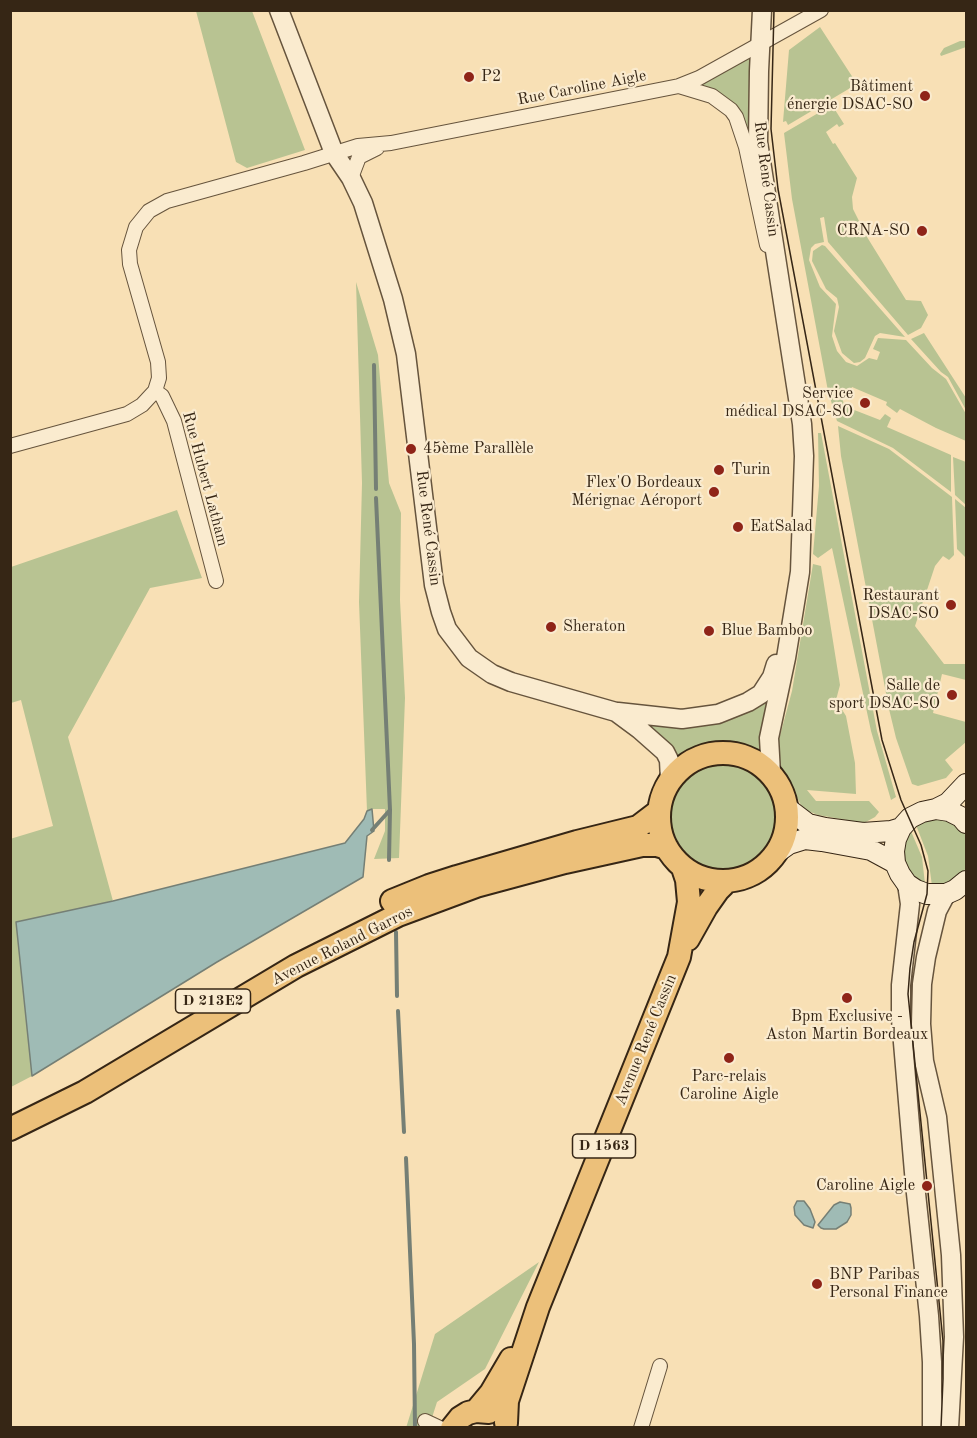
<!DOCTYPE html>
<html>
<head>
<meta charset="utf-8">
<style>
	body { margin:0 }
	#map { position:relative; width:977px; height:1438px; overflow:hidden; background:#f8e0b5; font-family:"Old Standard TT",serif }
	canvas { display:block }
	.frame { position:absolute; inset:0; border:12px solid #362615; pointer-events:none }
</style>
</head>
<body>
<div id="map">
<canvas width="977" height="1438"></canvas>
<div class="frame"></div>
</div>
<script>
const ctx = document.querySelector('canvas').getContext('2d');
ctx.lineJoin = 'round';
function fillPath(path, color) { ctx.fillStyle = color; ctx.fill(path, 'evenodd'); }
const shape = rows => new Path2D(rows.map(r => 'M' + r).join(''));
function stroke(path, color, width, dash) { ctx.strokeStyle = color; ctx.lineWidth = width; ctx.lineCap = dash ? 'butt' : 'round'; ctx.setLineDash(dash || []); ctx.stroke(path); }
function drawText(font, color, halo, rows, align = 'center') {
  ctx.font = font + ' "Old Standard TT",serif'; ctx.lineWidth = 4.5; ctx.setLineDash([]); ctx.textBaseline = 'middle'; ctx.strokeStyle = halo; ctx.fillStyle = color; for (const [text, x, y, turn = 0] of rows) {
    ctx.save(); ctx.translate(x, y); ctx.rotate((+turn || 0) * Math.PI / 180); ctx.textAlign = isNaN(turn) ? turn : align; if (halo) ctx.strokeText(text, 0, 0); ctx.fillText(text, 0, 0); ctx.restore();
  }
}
fillPath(shape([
	[196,11,252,11,305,150,247,168,236,162],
	[820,27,857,84,788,125,786,121,783,122,789,50],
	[960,41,966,41,966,47,941,56,940,54,944,48],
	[753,54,752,146,736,105,718,92,699,84],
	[832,105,844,124,839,127,837,124,826,132,833,144,835,143,857,178,852,197,853,209,867,237,906,300,921,301,928,315,921,328,908,335,828,242,824,217,820,218,824,242,815,244,811,248,809,260,820,287,836,304,832,336,837,351,846,362,857,366,869,358,877,360,880,352,873,349,878,338,906,340,932,368,946,379,966,414,966,441,936,428,900,409,897,413,886,405,887,402,852,387,849,393,841,390,844,406,880,420,885,414,891,418,887,427,951,455,951,492,893,448,837,421,828,391,792,199,784,133],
	[822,245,825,246,905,337,880,333,875,336,865,358,860,362,854,363,842,353,834,331,839,307,837,298,826,289,812,261,813,251],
	[356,282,378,355,389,483,401,513,400,600,405,698,399,858,374,859,385,831,385,809,372,809,367,811,359,602,362,483],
	[924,333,966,398,966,410,948,377,941,372,911,339],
	[838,426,889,449,952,497,954,555,949,560,943,556,935,566,915,626,944,664,966,664,966,680,942,674,933,713,966,722,966,742,945,760,953,770,946,778,918,786,912,784,896,738,889,709,841,456],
	[818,433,821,433,877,731,896,797,891,800,871,731,832,548,818,558,813,554,819,486],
	[953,457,966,462,966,505,955,495],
	[955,499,966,508,965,557,957,549],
	[177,510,202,578,150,588,68,737,113,901,16,922,32,1076,11,1087,10,839,53,826,21,700,11,703,11,567],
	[813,564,821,566,840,685,836,700,846,716,855,763,856,794,807,790,816,801,869,801,879,812,875,817,864,823,818,815,808,811,801,805,780,766,778,743,792,691],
	[770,690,762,747,757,750,745,745,722,742,698,746,680,756,676,753,673,754,645,725,645,720,690,723],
	'669 816a54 54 0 1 1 108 0a54 54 0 1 1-108 0Z',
	[928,818,945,818,960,827,966,836,966,868,961,875,948,885,932,886,928,856,916,825],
	[910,829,922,857,925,884,916,881,905,868,902,846],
	[539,1262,485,1369,437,1402,429,1427,406,1428,435,1334]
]), '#b8c392');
const water = shape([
	[372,809,374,831,367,836,363,877,217,962,32,1076,16,922,113,901,345,843,364,819,367,811,372,809],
	[797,1201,804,1201,810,1209,815,1222,813,1228,804,1225,795,1215,794,1207,797,1201],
	[840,1202,850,1204,851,1208,851,1215,847,1222,836,1229,824,1229,821,1228,818,1225,834,1205,840,1202]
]);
fillPath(water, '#9fbbb5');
stroke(water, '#757f75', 1.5);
stroke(shape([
	[374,365,376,489],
	[376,498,390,810,389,860],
	[372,830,390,810],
	[396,932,397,996],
	[398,1011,404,1132],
	[406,1158,414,1344,415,1428]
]), '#757f75', 4);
const minor = shape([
	[679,86,712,96,731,110,736,117,746,147,767,245],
	[351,178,359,157,377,148],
	[155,391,162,396,174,421,216,581],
	[10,446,127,414,142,405,155,391,159,378,158,362,130,264,129,250,136,227,149,211,167,201,304,163,358,146,391,143,679,86,699,78,821,10],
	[425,1421,440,1428],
	[641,1428,660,1366]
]);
const tertiary = shape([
	[279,10,334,153,351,178,363,203,393,299,406,354,434,585,441,612,447,629,469,658,492,674,511,682,616,712,639,729,665,752,669,760,670,780],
	[762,10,759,71,758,142,802,424,804,456,800,572,786,658,769,738,771,773],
	[618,712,682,719,718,714,748,702,761,694,772,677,776,664],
	[907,884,910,904,901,985,901,1019,915,1184,929,1316,932,1362,932,1428],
	[946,894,937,911,926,957,922,984,921,1024,924,1061,937,1117,951,1255,954,1337,949,1428]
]);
const secondary = shape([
	[787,808,808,824,825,828,863,833,891,831,901,828],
	[936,809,948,803,966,784],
	[966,823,961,817,949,811,936,809,922,812,910,818,901,828,896,839,894,851,895,863,900,874,907,884,916,890,927,894,946,894,955,890,966,881],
	[779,851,789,844,805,839,822,841,871,850,895,863]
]);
const primary = shape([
	'659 817a64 64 0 1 1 128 0a64 64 0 1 1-128 0Z',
	[392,901,429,886,457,877,577,842,638,827,659,811],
	[688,939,706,907,718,890,726,882],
	[10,1129,85,1092,296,966,398,915,476,886,565,862,642,845,657,845,667,848],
	[476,1411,491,1393,511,1359],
	[506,1423,507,1401,538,1307,679,957,689,902,687,880,683,868],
	[452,1428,460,1418,468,1413,476,1411,489,1412]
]);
stroke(minor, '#66543d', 16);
stroke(tertiary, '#66543d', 21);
stroke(secondary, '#362615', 22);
stroke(primary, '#362615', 26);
stroke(minor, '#faebcf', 14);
stroke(tertiary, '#faebcf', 18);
stroke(secondary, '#faebcf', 20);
stroke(primary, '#ecc07a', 22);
stroke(shape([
	[774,10,771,129,778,189,882,740,901,800,921,845,928,871,927,894,914,942,910,968,908,994,943,1341,943,1379,941,1428]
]), '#362615', 1.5);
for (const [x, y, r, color] of [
	[469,77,6,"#8f2418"],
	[925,96,6,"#8f2418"],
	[922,231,6,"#8f2418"],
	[865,403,6,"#8f2418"],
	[411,449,6,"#8f2418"],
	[719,470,6,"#8f2418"],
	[714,492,6,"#8f2418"],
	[738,527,6,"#8f2418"],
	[951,605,6,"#8f2418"],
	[551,627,6,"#8f2418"],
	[709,631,6,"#8f2418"],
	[952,695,6,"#8f2418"],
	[847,998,6,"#8f2418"],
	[729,1058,6,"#8f2418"],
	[927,1186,6,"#8f2418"],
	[817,1284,6,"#8f2418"]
]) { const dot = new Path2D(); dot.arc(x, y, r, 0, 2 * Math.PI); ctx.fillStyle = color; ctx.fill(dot); stroke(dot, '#faebcf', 2); }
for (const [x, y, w] of [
	[213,1001,75],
	[604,1146,63]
]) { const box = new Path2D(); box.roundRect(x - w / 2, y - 12, w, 24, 4.5); ctx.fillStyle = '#faebcf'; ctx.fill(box); stroke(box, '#362615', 1.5); }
drawText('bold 15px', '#362615', null, [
	["D 213E2",213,1001],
	["D 1563",604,1146]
]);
drawText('16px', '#362615', '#faebcf', [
	["P2",481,77],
	["Bâtiment",913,87,"right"],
	["énergie DSAC-SO",913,105,"right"],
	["CRNA-SO",910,231,"right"],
	["Service",853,394,"right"],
	["médical DSAC-SO",853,412,"right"],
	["45ème Parallèle",423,449],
	["Turin",731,470],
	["Flex'O Bordeaux",702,483,"right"],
	["Mérignac Aéroport",702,501,"right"],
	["EatSalad",750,527],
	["Restaurant",939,596,"right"],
	["DSAC-SO",939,614,"right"],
	["Sheraton",563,627],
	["Blue Bamboo",721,631],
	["Salle de",940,686,"right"],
	["sport DSAC-SO",940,704,"right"],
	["Bpm Exclusive -",847,1017,"center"],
	["Aston Martin Bordeaux",847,1035,"center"],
	["Parc-relais",729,1077,"center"],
	["Caroline Aigle",729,1095,"center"],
	["Caroline Aigle",915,1186,"right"],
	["BNP Paribas",829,1275],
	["Personal Finance",829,1293]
], 'left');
drawText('16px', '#362615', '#faebcf', [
	["Rue Caroline Aigle",582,88,-11],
	["Rue René Cassin",766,179,83],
	["Rue Hubert Latham",205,479,75],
	["Rue René Cassin",428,528,83],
	["Avenue Roland Garros",342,946,-27],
	["Avenue René Cassin",646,1040,-68]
]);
</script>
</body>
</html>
